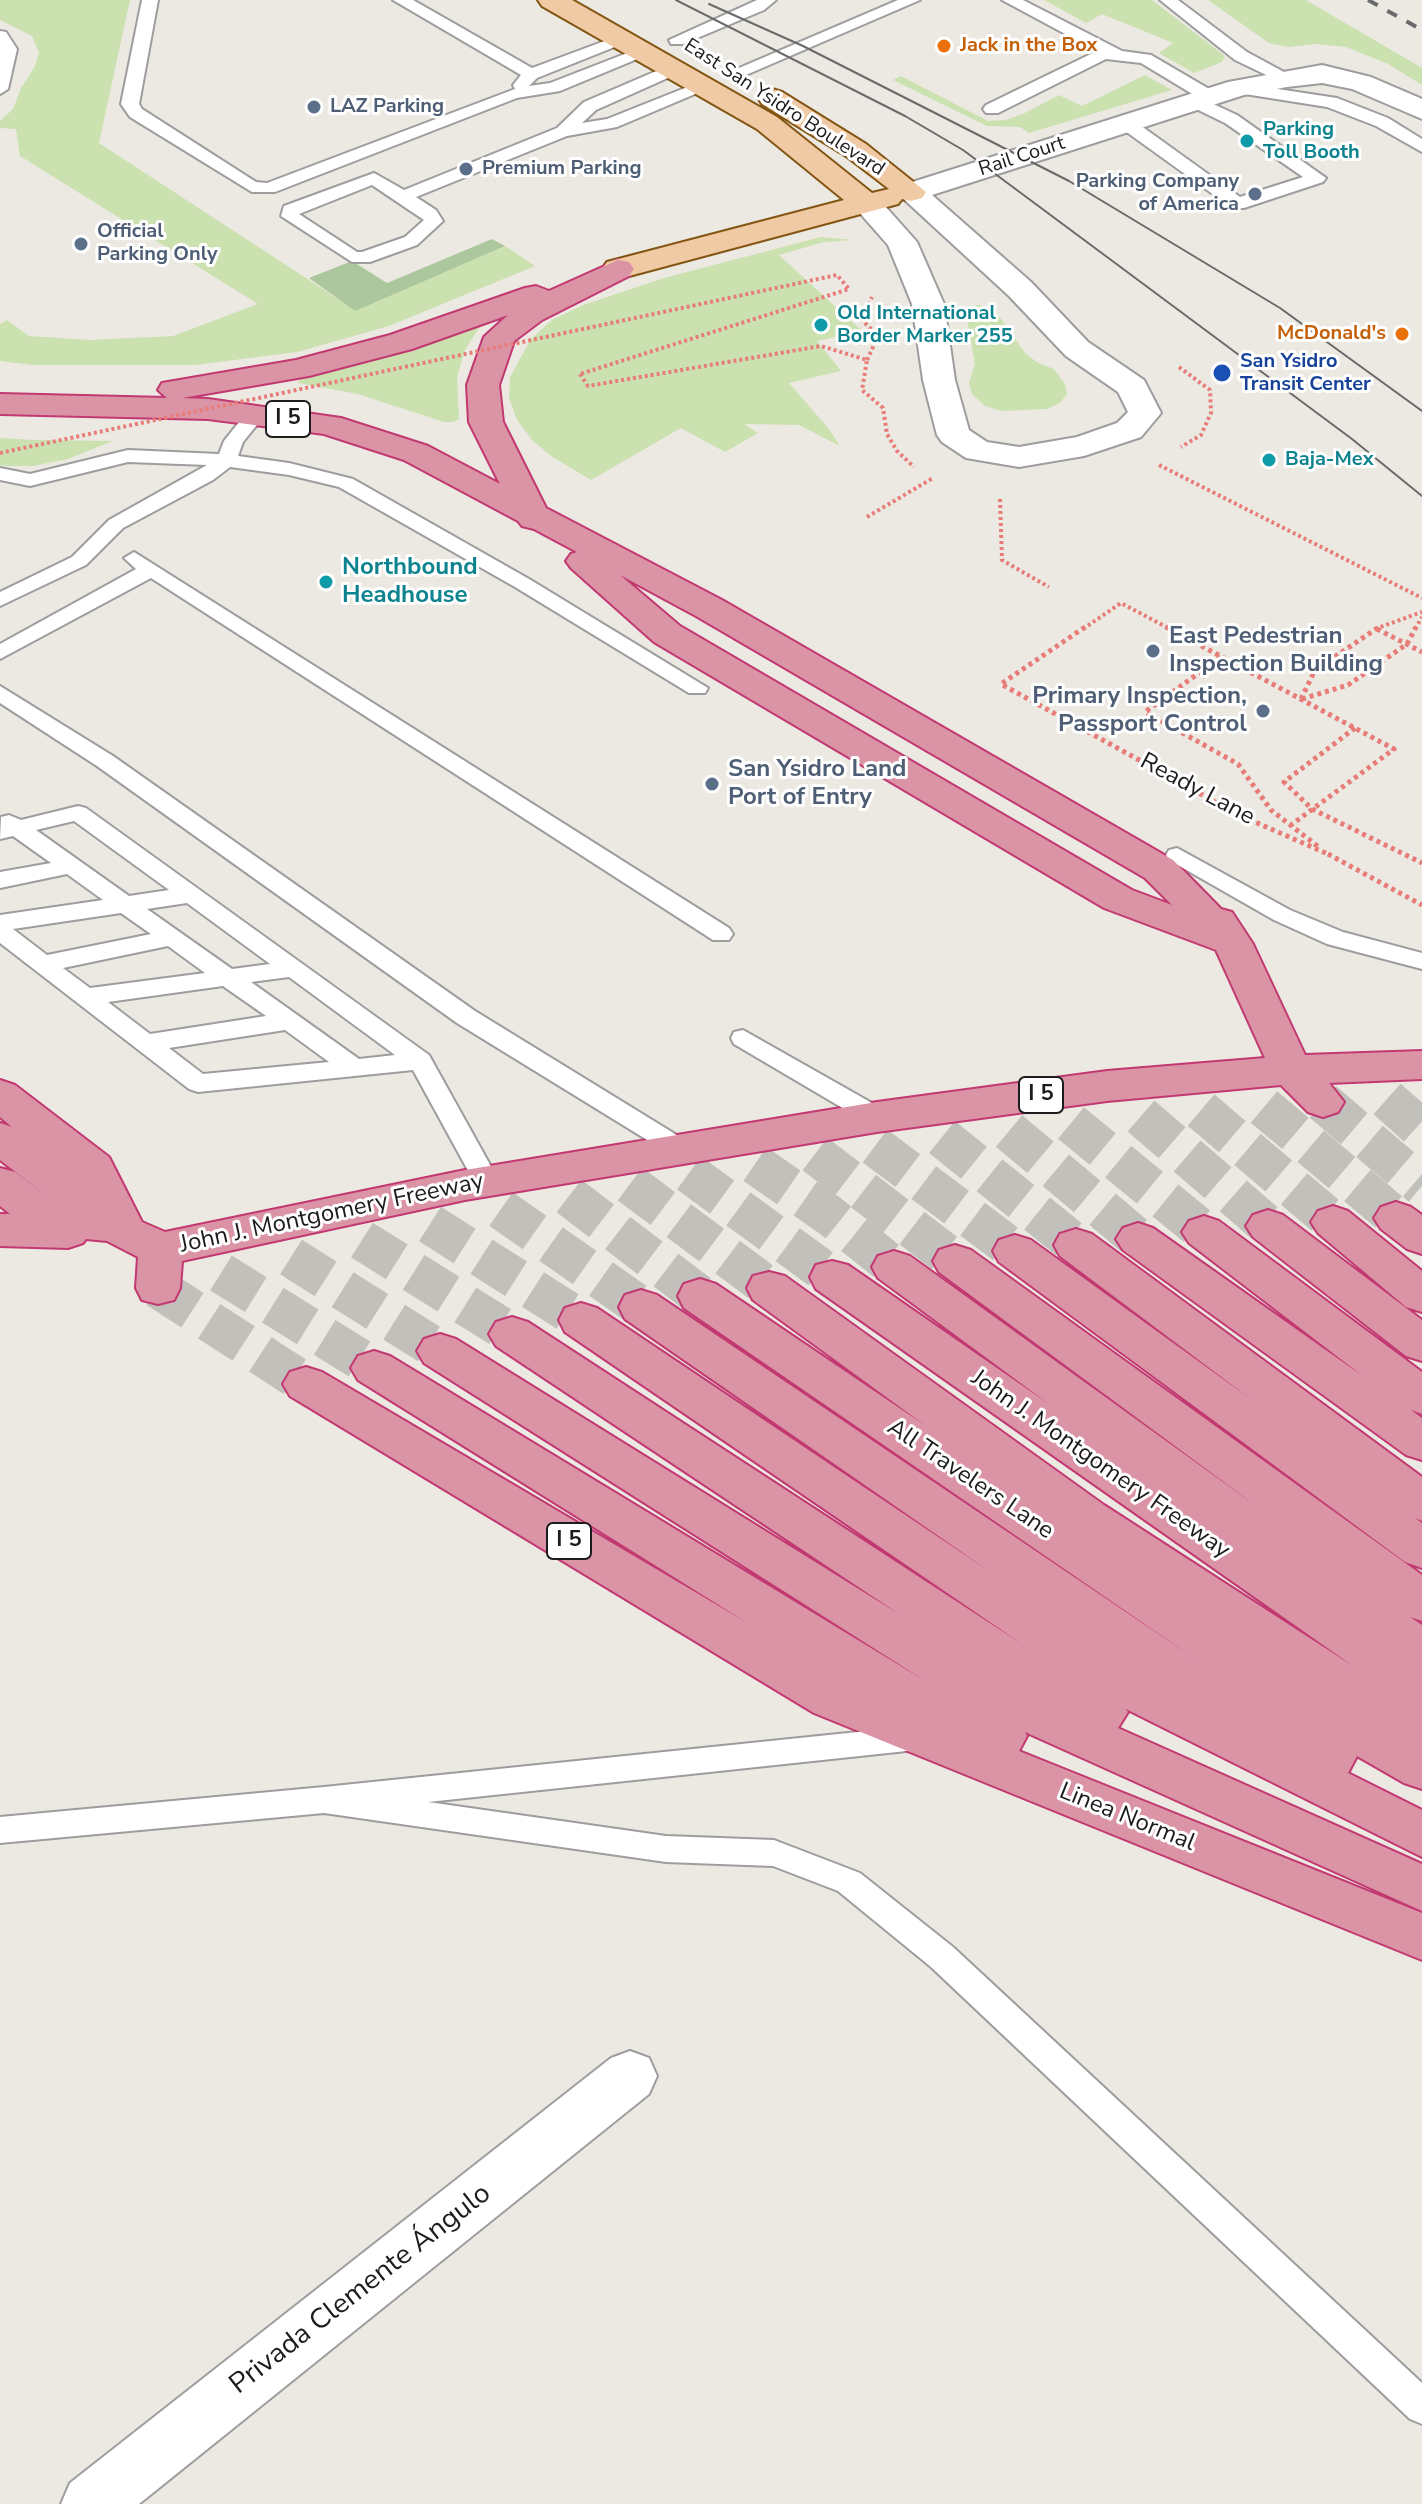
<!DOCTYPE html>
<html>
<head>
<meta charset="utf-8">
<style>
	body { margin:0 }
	canvas { display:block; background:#ece9e3 }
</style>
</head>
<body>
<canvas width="1422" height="2504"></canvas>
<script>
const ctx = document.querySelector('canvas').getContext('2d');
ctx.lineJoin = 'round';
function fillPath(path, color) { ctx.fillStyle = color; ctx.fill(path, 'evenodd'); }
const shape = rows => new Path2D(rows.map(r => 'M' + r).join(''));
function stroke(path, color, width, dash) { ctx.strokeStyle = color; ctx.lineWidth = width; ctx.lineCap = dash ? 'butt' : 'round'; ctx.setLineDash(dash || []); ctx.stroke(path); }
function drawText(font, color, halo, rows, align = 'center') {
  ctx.font = font + ' "Nunito Sans",sans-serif'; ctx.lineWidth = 6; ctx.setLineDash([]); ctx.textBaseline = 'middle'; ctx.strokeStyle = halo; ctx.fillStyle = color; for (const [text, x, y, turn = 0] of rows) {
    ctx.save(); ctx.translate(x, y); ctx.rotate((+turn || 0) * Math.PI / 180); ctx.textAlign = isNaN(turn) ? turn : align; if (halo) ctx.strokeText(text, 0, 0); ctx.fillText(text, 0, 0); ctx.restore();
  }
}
fillPath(shape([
	[0,0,130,0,99,143,355,310,505,246,535,266,389,326,297,352,195,365,33,365,0,361,0,324,7,320,29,336,90,340,173,336,258,304,20,156,16,129,0,128,0,121,13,109,21,88,34,68,39,53,32,36,0,20],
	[1044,0,1152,0,1225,56,1222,62,1194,73,1159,53,1173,43,1102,14,1086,23],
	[1208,0,1306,0,1422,68,1422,85,1388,64,1346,47,1316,44,1288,47,1269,43],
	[1145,75,1172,90,1029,133,1020,127,987,126,893,80,901,76,988,121,1005,120,1023,114,1059,95,1082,106],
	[821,237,853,240,824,242,779,255,862,331,817,341,841,371,789,383,829,429,840,446,799,425,744,424,758,433,725,452,681,428,591,480,551,456,532,440,517,420,509,398,510,377,531,339,552,320,583,305,664,278],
	[981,305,997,313,1025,353,1038,363,1054,369,1065,384,1067,394,1060,403,1047,409,1002,411,985,406,972,394,969,383,975,364,966,312,972,306],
	[489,320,479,328,465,350,457,377,459,419,453,422,444,422,358,394,298,383,302,376,402,353],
	[0,438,33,440,113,441,68,459,33,466,7,466,0,465]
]), '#cbe1af');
fillPath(shape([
	[492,239,505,246,355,311,309,278,352,261,387,283]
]), '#acc79d');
stroke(shape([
	[1387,1099,1422,1130],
	[1323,1102,1422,1186],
	[1264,1107,1396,1218],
	[1201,1110,1333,1222],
	[1141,1116,1268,1226],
	[1071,1123,1204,1232],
	[1009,1131,1138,1239],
	[942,1137,1076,1245],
	[875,1146,1015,1251],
	[815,1154,955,1261],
	[755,1164,829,1215,894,1267],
	[689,1173,832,1277],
	[630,1184,769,1288],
	[569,1196,700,1296],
	[501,1209,641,1307],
	[430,1224,581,1320],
	[362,1240,512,1334],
	[291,1257,440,1351],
	[221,1273,374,1368],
	[158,1288,306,1384]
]), '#c2c0bb', 41, [41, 20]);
const service = shape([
	[142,0,158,0,139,104,142,109,256,182,267,183,515,89,513,85,521,75,393,0,413,0,532,68,618,36,630,36,632,40,537,78,529,86,550,83,640,48,646,47,654,52,560,91,517,98,275,192,252,192,130,117,121,104,142,0],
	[757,0,776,0,764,10,683,44,671,44,669,40,757,0],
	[898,0,920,0,739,78,733,79,725,74,898,0],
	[1002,0,1023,0,1122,51,1151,55,1216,93,1219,97,1216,101,1209,102,1237,115,1326,178,1323,182,1244,208,1232,208,1121,128,1118,124,1121,120,1133,120,1240,197,1303,177,1225,123,1190,106,1187,102,1190,98,1199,98,1141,63,1106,59,998,113,986,113,983,109,986,105,1097,51,1002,0],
	[1160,0,1178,0,1247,52,1295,78,1293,82,1281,82,1235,60,1160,0],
	[0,31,6,32,17,49,8,89,0,94,0,31],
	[675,63,683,68,681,72,596,110,582,123,607,119,700,82,706,81,714,86,617,127,567,136,416,197,436,210,443,221,417,245,370,262,352,262,281,216,284,206,374,173,404,190,557,128,584,102,675,63],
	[372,185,424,220,405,237,362,252,357,252,299,214,372,185],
	[1238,83,1337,98,1388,118,1422,139,1422,152,1376,126,1327,107,1232,92,1230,88,1232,84,1238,83],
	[255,409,265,415,243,442,238,456,289,463,353,479,529,579,708,688,705,693,689,693,515,587,339,487,289,475,230,467,213,480,123,528,86,565,0,606,0,592,72,557,109,520,207,465,128,462,30,486,0,480,0,468,30,474,128,450,219,454,224,441,248,411,255,409],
	[134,552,729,928,733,934,729,940,713,940,151,578,0,659,0,644,136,569,124,558,134,552],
	[0,686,113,756,475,1011,688,1142,692,1148,688,1154,679,1157,670,1154,457,1023,97,766,0,703,0,686],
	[78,806,86,808,429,1055,499,1181,495,1187,486,1190,477,1187,413,1070,198,1092,189,1089,0,943,0,915,103,900,67,874,0,888,0,872,51,863,13,836,0,839,1,817,9,815,21,820,78,806],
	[74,821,169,890,129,896,36,830,74,821],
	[187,903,270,964,232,969,147,909,187,903],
	[121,913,151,934,47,955,13,929,121,913],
	[168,946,205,973,90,988,63,968,168,946],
	[289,977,395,1055,359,1059,251,982,289,977],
	[223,986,266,1016,150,1034,108,1002,223,986],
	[285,1030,329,1062,203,1074,169,1048,285,1030],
	[1177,848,1290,910,1343,932,1422,953,1422,969,1327,944,1274,920,1169,860,1166,855,1169,850,1177,848],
	[743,1030,886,1111,889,1117,886,1123,877,1126,868,1123,734,1044,731,1038,734,1032,743,1030],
	[916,1726,927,1729,931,1738,927,1747,916,1750,428,1802,666,1836,774,1840,860,1873,953,1947,1422,2383,1422,2424,1410,2419,931,1967,838,1891,773,1866,666,1862,324,1813,0,1843,0,1817,324,1787,916,1726]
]);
const minor = shape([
	[630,2051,649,2058,657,2076,649,2094,139,2504,61,2504,70,2483,611,2058,630,2051]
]);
const tertiary = shape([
	[1322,65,1371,77,1422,99,1422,119,1352,89,1322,83,1287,87,1244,95,932,195,1031,282,1088,342,1144,380,1161,413,1141,437,1084,456,1019,467,966,458,942,442,937,435,923,380,912,304,888,245,851,203,855,197,866,194,877,197,917,242,944,304,955,380,969,430,987,442,1019,447,1077,437,1117,423,1128,412,1118,392,1066,356,1009,296,896,192,900,186,1228,82,1322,65]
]);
const primary = shape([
	[538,0,572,0,777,117,872,193,889,189,846,156,762,104,758,98,762,92,772,89,782,92,866,144,926,192,922,198,911,201,902,199,898,204,629,276,618,278,607,276,602,269,607,262,844,200,757,129,542,6,538,0]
]);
const motorway = shape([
	[618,260,629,262,634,269,629,276,542,320,514,341,499,385,503,422,546,508,722,600,1173,860,1221,909,1232,912,1253,944,1305,1055,1422,1051,1422,1079,1329,1083,1344,1102,1338,1112,1323,1117,1308,1112,1281,1085,1107,1101,877,1132,465,1200,182,1261,180,1288,174,1300,158,1304,142,1300,136,1288,138,1257,107,1241,86,1239,83,1243,68,1248,0,1246,0,1214,10,1214,0,1206,0,1168,15,1172,48,1197,0,1160,0,1123,12,1127,0,1117,0,1080,15,1085,109,1157,142,1222,165,1232,465,1170,877,1102,1107,1071,1265,1058,1216,950,1104,908,654,642,571,568,566,561,571,554,577,552,534,529,522,526,518,521,404,460,324,434,208,419,0,414,0,394,167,398,158,390,162,383,296,360,390,335,525,288,536,286,549,291,618,260],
	[508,315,484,337,467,385,469,422,500,484,428,446,341,418,208,399,182,398,309,376,412,349,508,315],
	[620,575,696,616,1145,878,1172,905,1132,890,680,626,620,575],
	[1396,1202,1411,1207,1422,1215,1422,1254,1407,1249,1381,1229,1374,1218,1381,1207,1396,1202],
	[1333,1206,1348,1211,1422,1271,1422,1312,1406,1307,1318,1233,1311,1222,1318,1211,1333,1206],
	[1268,1210,1283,1215,1422,1320,1422,1361,1406,1356,1253,1237,1246,1226,1253,1215,1268,1210],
	[1204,1216,1219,1221,1422,1372,1422,1414,1411,1410,1422,1418,1422,1460,1406,1455,1123,1250,1116,1239,1123,1228,1138,1223,1153,1228,1364,1377,1189,1243,1182,1232,1189,1221,1204,1216],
	[1076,1229,1092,1234,1422,1477,1422,1521,1415,1518,1422,1523,1422,1568,1405,1562,999,1262,993,1251,999,1240,1015,1235,1031,1240,1252,1400,1060,1256,1054,1245,1060,1234,1076,1229],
	[955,1245,971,1250,1422,1575,1422,1621,1410,1617,1422,1625,1422,1789,1404,1783,1357,1756,1348,1773,1422,1810,1422,1857,1126,1709,1128,1712,1118,1728,1422,1864,1422,1911,1025,1732,1027,1736,1019,1751,1422,1913,1422,1960,814,1713,290,1396,283,1384,290,1372,306,1367,322,1372,746,1622,358,1380,351,1368,358,1356,374,1351,390,1356,927,1682,424,1363,417,1351,424,1339,440,1334,456,1339,899,1614,496,1346,489,1334,496,1322,512,1317,528,1322,1022,1644,565,1332,559,1320,565,1308,581,1303,597,1308,989,1571,625,1319,619,1307,625,1295,641,1290,657,1295,1197,1660,684,1308,678,1296,684,1284,700,1279,716,1284,926,1426,753,1300,747,1288,753,1276,769,1272,785,1276,1104,1505,1353,1666,816,1289,810,1277,816,1265,832,1261,848,1265,1049,1404,878,1278,872,1267,878,1256,894,1251,910,1256,1259,1508,939,1272,933,1261,939,1250,955,1245]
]);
stroke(service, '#9d9d9d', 4);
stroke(minor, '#9d9d9d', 4);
stroke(tertiary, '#9d9d9d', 4);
stroke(primary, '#835512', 4);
stroke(motorway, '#c23972', 4);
stroke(shape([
	[867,360,878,336,862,320,872,297],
	[1179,367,1210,390,1211,413,1201,435,1181,447],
	[580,374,588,386,821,346,867,360,862,390,883,408,887,434,897,451,914,467],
	[1159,465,1422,598],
	[1000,499,1002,560,1049,587],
	[867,517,933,478],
	[1083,629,1121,603,1170,629],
	[1375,629,1422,612],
	[1415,629,1422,617]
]), '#e87c78', 4, [3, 3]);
stroke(shape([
	[1085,627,1001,684,1239,815,1328,854],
	[1166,627,1394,749,1291,825],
	[1377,629,1422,652],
	[1221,657,1145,712,1238,764,1271,810,1320,848],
	[1301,699,1315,670,1379,627],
	[1302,699,1348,685,1407,644,1416,627],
	[1355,728,1284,782,1312,809,1422,863],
	[1328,854,1422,905]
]), '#e87c78', 5, [4, 4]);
fillPath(service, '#fff');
fillPath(minor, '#fff');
fillPath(tertiary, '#fff');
fillPath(primary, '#f0caa5');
fillPath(motorway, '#db94a6');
stroke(shape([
	[676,0,905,116,963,150,1352,439,1422,496],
	[709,4,803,46,1069,181,1280,308,1422,411]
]), '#6a6a6a', 2);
stroke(shape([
	[1368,0,1422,30]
]), '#6a6a6a', 4, [11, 11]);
stroke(shape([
	[0,453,837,275,849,289,580,374]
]), '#e87c78', 4, [3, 3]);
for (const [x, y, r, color] of [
	[944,46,8,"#e8710a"],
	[314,107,8,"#5c6f8a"],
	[1247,141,8,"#0f9aa8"],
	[466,169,8,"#5c6f8a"],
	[1255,194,8,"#5c6f8a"],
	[81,244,8,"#5c6f8a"],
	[821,325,8,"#0f9aa8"],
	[1402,334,8,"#e8710a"],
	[1222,373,10,"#1a4fb4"],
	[1269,460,8,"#0f9aa8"],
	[326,582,8,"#0f9aa8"],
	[1153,651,8,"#5c6f8a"],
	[1263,711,8,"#5c6f8a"],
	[712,784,8,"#5c6f8a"]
]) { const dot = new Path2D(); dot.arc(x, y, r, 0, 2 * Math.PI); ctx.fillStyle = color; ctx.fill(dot); stroke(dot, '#fff', 3); }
drawText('bold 20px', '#c56008', '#fff', [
	["Jack in the Box",960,46],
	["McDonald's",1386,334,"right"]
], 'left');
drawText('bold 20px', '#4e5e75', '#fff', [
	["LAZ Parking",330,107],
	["Premium Parking",482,169],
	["Parking Company",1239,182,"right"],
	["of America",1239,205,"right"],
	["Official",97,232],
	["Parking Only",97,255]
], 'left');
drawText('20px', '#1c1c1c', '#fff', [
	["East San Ysidro Boulevard",784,108,33],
	["Rail Court",1022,157,-18]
]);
drawText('bold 20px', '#0d838f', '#fff', [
	["Parking",1263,130],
	["Toll Booth",1263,153],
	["Old International",837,314],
	["Border Marker 255",837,337],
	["Baja-Mex",1285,460]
], 'left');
drawText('bold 20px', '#164399', '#fff', [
	["San Ysidro",1240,362],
	["Transit Center",1240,385]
], 'left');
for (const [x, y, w] of [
	[288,419,44],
	[1041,1095,44],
	[569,1541,44]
]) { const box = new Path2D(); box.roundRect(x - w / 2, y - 18, w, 36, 6); ctx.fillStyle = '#fff'; ctx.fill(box); stroke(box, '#1c1c1c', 2); }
drawText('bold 22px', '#1c1c1c', null, [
	["I 5",288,419],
	["I 5",1041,1095],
	["I 5",569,1541]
]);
drawText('bold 24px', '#0d838f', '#fff', [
	["Northbound",342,568],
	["Headhouse",342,596]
], 'left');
drawText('bold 24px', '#4e5e75', '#fff', [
	["East Pedestrian",1169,637],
	["Inspection Building",1169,665],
	["Primary Inspection,",1247,697,"right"],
	["Passport Control",1247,725,"right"],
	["San Ysidro Land",728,770],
	["Port of Entry",728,798]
], 'left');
drawText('24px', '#1c1c1c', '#fff', [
	["Ready Lane",1197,790,28],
	["John J. Montgomery Freeway",332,1214,-12],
	["John J. Montgomery Freeway",1100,1465,35],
	["All Travelers Lane",970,1480,34],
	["Linea Normal",1127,1818,22]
]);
drawText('28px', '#1c1c1c', '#fff', [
	["Privada Clemente Ángulo",361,2290,-38]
]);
</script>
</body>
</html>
